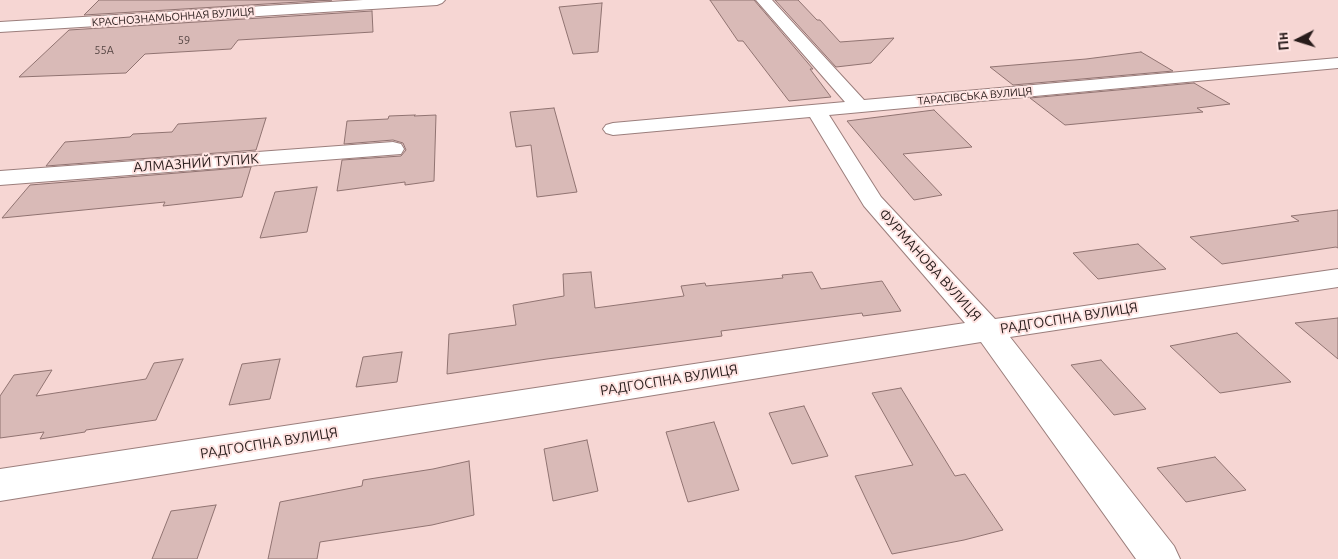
<!DOCTYPE html>
<html>
<head>
<meta charset="utf-8">
<style>
	body { margin:0 }
	#map { position:relative; width:1338px; height:559px; overflow:hidden; background:#f6d6d3; font-family:Ubuntu,sans-serif }
	canvas { display:block }
	.north { position:absolute; left:1273px; top:15px; width:50px; height:50px; -webkit-text-stroke:4px #ffe4e2; paint-order:stroke; rotate:265deg; font-size:14px; font-weight:700; line-height:20px; text-align:center; color:#281c1b }
	.north::after { content:''; display:block; margin:auto; width:18px; height:22px; background:#281c1b; clip-path:polygon(50% 0,100% 100%,50% 72%,0 100%) }
</style>
</head>
<body>
<div id="map">
<canvas width="1338" height="559"></canvas>
<div class="north">Пн</div>
</div>
<script>
const ctx = document.querySelector('canvas').getContext('2d');
ctx.lineJoin = 'round';
function fillPath(path, color) { ctx.fillStyle = color; ctx.fill(path, 'evenodd'); }
const shape = rows => new Path2D(rows.map(r => 'M' + r).join(''));
function stroke(path, color, width, dash) { ctx.strokeStyle = color; ctx.lineWidth = width; ctx.lineCap = dash ? 'butt' : 'round'; ctx.setLineDash(dash || []); ctx.stroke(path); }
function drawText(font, color, halo, rows, align = 'center') {
  ctx.font = font + ' Ubuntu,sans-serif'; ctx.lineWidth = 4; ctx.setLineDash([]); ctx.textBaseline = 'middle'; ctx.strokeStyle = halo; ctx.fillStyle = color; for (const [text, x, y, turn = 0] of rows) {
    ctx.save(); ctx.translate(x, y); ctx.rotate((+turn || 0) * Math.PI / 180); ctx.textAlign = isNaN(turn) ? turn : align; if (halo) ctx.strokeText(text, 0, 0); ctx.fillText(text, 0, 0); ctx.restore();
  }
}
const building = shape([
	[99,0,332,0,84,15,99,0],
	[710,0,754,0,813,69,810,69,831,97,789,101,743,41,738,41,710,0],
	[775,0,798,0,817,20,820,20,840,42,894,38,871,63,836,67,775,0],
	[602,3,598,52,573,54,559,7,602,3],
	[372,11,373,32,238,40,231,49,145,54,126,73,19,77,69,30,372,11],
	[1141,52,1173,71,1013,85,990,67,1086,59,1141,52],
	[1194,83,1230,104,1197,108,1203,112,1065,125,1030,98,1194,83],
	[554,108,577,192,537,197,531,145,516,147,510,112,554,108],
	[934,110,972,147,903,154,942,195,914,200,847,121,934,110],
	[415,115,414,116,436,115,434,181,405,185,405,182,337,191,342,160,401,156,406,150,403,143,393,140,344,144,347,121,388,119,389,116,415,115],
	[266,118,256,150,46,166,65,142,130,137,133,134,172,132,178,124,266,118],
	[251,167,242,197,163,206,165,202,2,218,30,185,251,167],
	[317,187,307,232,260,238,275,192,317,187],
	[1338,210,1338,248,1336,247,1222,264,1190,237,1299,221,1291,216,1338,210],
	[1138,244,1166,269,1098,279,1073,253,1138,244],
	[591,272,595,308,684,296,681,286,705,283,706,286,783,278,782,275,812,272,821,289,882,281,901,311,863,316,862,313,721,331,722,336,547,359,447,374,449,334,516,325,513,305,564,296,563,274,591,272],
	[1338,318,1338,359,1295,323,1338,318],
	[1237,333,1291,382,1220,393,1170,346,1237,333],
	[402,352,397,382,356,387,363,357,402,352],
	[183,359,156,420,86,430,85,432,40,439,44,432,0,438,0,396,14,375,52,370,36,396,146,379,154,363,183,359],
	[280,359,270,399,229,405,242,364,280,359],
	[1101,360,1146,409,1114,415,1071,365,1101,360],
	[901,388,955,476,965,474,1003,530,964,540,892,554,855,476,913,465,872,393,901,388],
	[804,406,828,456,792,464,769,413,804,406],
	[714,422,739,490,688,502,666,432,714,422],
	[587,440,598,491,553,501,544,449,587,440],
	[1215,457,1246,490,1186,502,1157,468,1215,457],
	[469,461,474,515,432,525,320,542,317,559,268,559,280,502,362,486,363,480,433,469,469,461],
	[216,505,197,559,152,559,171,511,216,505]
]);
fillPath(building, '#d9bab7');
stroke(building, '#907371', 1);
const minor = shape([
	[363,0,445,0,442,3,437,5,0,32,0,22,363,0],
	[756,0,772,0,864,100,1338,58,1338,68,829,115,881,197,995,319,1338,269,1338,287,1010,337,1174,546,1180,559,1136,559,981,342,0,501,0,469,965,323,864,206,810,117,613,135,606,133,603,129,606,125,613,123,845,102,756,0],
	[393,142,401,144,404,149,401,154,0,185,0,171,393,142]
]);
stroke(minor, '#9b7e7c', 2);
fillPath(minor, '#fff');
drawText('11px', '#281c1b', '#ffe4e2', [
	["КРАСНОЗНАМЬОННАЯ ВУЛИЦЯ",173,17,-4],
	["ТАРАСІВСЬКА ВУЛИЦЯ",975,96,-5]
]);
drawText('11px', '#544442', null, [
	["59",184,40],
	["55А",104,50]
]);
drawText('14px', '#281c1b', '#ffe4e2', [
	["АЛМАЗНИЙ ТУПИК",196,163,-4],
	["ФУРМАНОВА ВУЛИЦЯ",930,265,48],
	["РАДГОСПНА ВУЛИЦЯ",1069,318,-9],
	["РАДГОСПНА ВУЛИЦЯ",669,380,-9],
	["РАДГОСПНА ВУЛИЦЯ",269,443,-9]
]);
</script>
</body>
</html>
